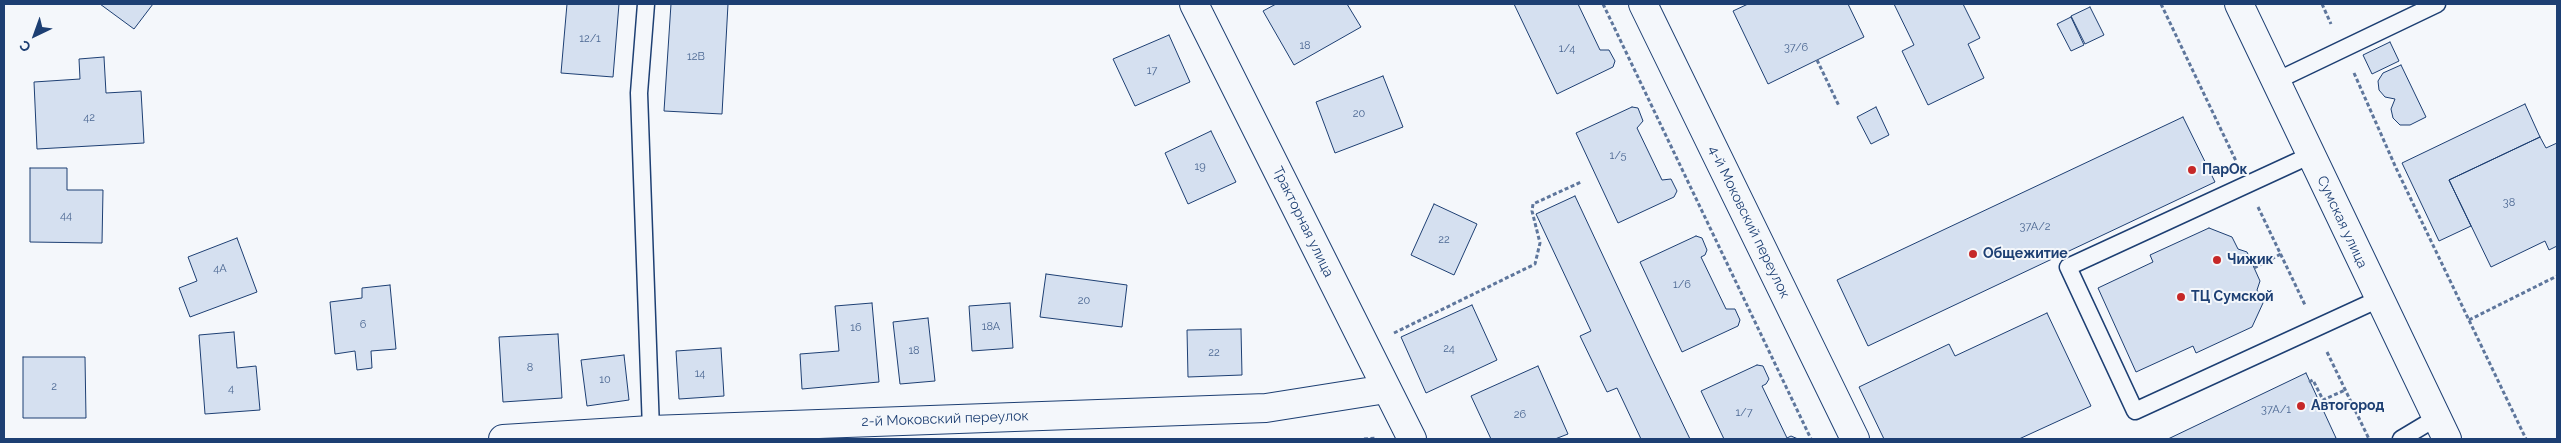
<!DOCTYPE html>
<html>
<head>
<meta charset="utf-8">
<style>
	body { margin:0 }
	#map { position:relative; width:2561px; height:443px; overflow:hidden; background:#f4f7fb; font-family:Raleway,sans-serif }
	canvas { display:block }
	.frame { position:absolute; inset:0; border:5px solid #1d3f73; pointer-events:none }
	.north { position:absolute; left:10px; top:10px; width:50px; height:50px; -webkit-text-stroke:4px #f4f7fb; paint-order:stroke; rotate:222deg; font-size:14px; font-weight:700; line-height:20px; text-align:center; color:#1d3f73 }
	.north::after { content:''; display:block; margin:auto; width:18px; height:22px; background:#1d3f73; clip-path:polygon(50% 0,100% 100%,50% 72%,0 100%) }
</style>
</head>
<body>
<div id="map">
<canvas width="2561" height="443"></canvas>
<div class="frame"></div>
<div class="north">С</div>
</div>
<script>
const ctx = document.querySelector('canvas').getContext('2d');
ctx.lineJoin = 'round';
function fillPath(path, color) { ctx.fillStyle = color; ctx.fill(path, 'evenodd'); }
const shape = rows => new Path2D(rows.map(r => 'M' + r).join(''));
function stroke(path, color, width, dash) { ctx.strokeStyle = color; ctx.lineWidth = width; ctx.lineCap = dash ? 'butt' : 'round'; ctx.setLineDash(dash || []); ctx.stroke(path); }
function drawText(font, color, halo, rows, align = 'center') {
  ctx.font = font + ' Raleway,sans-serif'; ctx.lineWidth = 4; ctx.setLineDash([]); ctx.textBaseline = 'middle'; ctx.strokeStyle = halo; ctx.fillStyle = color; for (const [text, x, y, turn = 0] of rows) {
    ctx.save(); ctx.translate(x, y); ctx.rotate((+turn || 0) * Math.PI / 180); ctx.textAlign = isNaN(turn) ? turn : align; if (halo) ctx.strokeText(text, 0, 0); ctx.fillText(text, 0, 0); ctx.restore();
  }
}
const building = shape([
	[100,4,153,4,134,29,100,4],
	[567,4,619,4,613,77,561,73,567,4],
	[671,4,728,4,722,114,664,111,671,4],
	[1276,4,1347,4,1361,27,1294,65,1263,11,1276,4],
	[1514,4,1578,4,1600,50,1609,50,1615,61,1613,67,1557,94,1514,4],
	[1748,4,1848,4,1864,37,1768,84,1733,11,1748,4],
	[1894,4,1963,4,1980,38,1968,44,1984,78,1928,105,1902,51,1914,45,1894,4],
	[2090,7,2104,35,2085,44,2071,16,2090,7],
	[2071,17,2084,45,2071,51,2057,24,2071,17],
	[1169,35,1190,82,1135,106,1113,59,1169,35],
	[2390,42,2399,61,2372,74,2363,55,2390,42],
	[104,57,106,93,141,91,144,143,37,149,34,82,80,79,79,59,104,57],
	[2401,65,2426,117,2410,125,2400,125,2393,118,2391,109,2395,99,2385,97,2379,90,2378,81,2383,73,2401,65],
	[1383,76,1403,127,1335,153,1316,102,1383,76],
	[2525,104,2540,137,2449,180,2471,226,2439,241,2402,163,2525,104],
	[1632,107,1638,108,1643,121,1637,128,1662,180,1671,179,1677,191,1674,197,1618,223,1576,133,1632,107],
	[1876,107,1889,135,1871,144,1857,117,1876,107],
	[2183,117,2215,182,1868,346,1837,280,2183,117],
	[1211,131,1236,182,1188,204,1165,153,1211,131],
	[2540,137,2546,148,2557,143,2557,246,2549,250,2545,241,2491,267,2449,180,2540,137],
	[30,168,67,168,67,190,103,190,102,243,30,242,30,168],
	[1575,196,1650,356,1690,439,1641,439,1617,388,1607,392,1580,336,1591,331,1536,214,1575,196],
	[1434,204,1477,224,1454,275,1411,255,1434,204],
	[2209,228,2232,237,2238,249,2247,252,2260,281,2257,290,2263,303,2252,327,2196,353,2193,346,2136,372,2098,288,2153,262,2150,255,2209,228],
	[1696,236,1702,238,1707,250,1705,255,1701,257,1726,309,1735,309,1740,320,1738,326,1682,352,1640,262,1696,236],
	[237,238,257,292,190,317,179,288,197,281,188,257,237,238],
	[1046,274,1127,285,1122,327,1040,317,1046,274],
	[390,285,396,349,371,351,372,368,357,370,355,351,335,354,330,302,362,298,362,288,390,285],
	[872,303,879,382,802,389,800,354,839,351,835,306,872,303],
	[1010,303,1013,348,972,351,969,306,1010,303],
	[1472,305,1497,360,1426,393,1401,337,1472,305],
	[2047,313,2091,406,2019,439,1884,439,1859,387,1949,344,1955,356,2047,313],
	[928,318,935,381,900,384,893,322,928,318],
	[1241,329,1242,375,1188,377,1187,330,1241,329],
	[234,332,237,368,256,366,260,410,205,414,199,335,234,332],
	[558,334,562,398,503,402,499,337,558,334],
	[721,348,724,396,679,399,676,351,721,348],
	[624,355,629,400,587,406,581,360,624,355],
	[23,357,85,357,86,418,23,418,23,357],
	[1757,365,1763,366,1769,379,1766,384,1762,386,1787,438,1791,436,1798,439,1724,439,1701,391,1757,365],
	[1538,366,1568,434,1555,439,1491,439,1471,396,1538,366],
	[2306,373,2336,438,2333,439,2168,439,2306,373]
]);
fillPath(building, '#d5e0f0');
stroke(building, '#1d3f73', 1);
const lane = shape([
	[646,4,639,93,651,430],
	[2276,81,2437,4],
	[2311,155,2068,267,2135,411,2379,299],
	[2401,439,2436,418]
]);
const street = shape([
	[1194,4,1412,439],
	[1643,4,1855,439],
	[503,439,651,430,1266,408,1386,389]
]);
const primary = shape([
	[2239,4,2447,439]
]);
stroke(lane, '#1d3f73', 19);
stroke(street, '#1d3f73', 30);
stroke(primary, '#1d3f73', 30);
stroke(shape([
	[1603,4,1811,439],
	[2161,4,2236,161],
	[2322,4,2331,24],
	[1817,60,1839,106],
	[2354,73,2396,168,2526,439],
	[2258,207,2305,305],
	[2254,268,2281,254],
	[2469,320,2557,276],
	[1394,333,1535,264,1540,243,1532,211,1533,204,1581,182],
	[2327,352,2369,439],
	[2309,382,2313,380,2323,400,2345,390],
	[1364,439,1377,438]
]), '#5e769c', 3, [4, 2.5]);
stroke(lane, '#f4f7fb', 16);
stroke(street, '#f4f7fb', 28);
stroke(primary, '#f4f7fb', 28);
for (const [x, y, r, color] of [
	[2192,170,5,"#c62828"],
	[1973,254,5,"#c62828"],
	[2217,260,5,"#c62828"],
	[2181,297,5,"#c62828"],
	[2301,406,5,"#c62828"]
]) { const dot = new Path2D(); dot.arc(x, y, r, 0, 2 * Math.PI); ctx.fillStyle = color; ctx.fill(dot); stroke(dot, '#f4f7fb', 2); }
drawText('11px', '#4b6792', null, [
	["12/1",590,39],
	["18",1305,46],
	["37/6",1796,48],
	["1/4",1567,49],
	["12В",696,57],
	["17",1152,71],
	["20",1359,114],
	["42",89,118],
	["1/5",1618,156],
	["19",1200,167],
	["38",2509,203],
	["44",66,216],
	["37А/2",2035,227],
	["22",1444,240],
	["4А",220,269],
	["1/6",1682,285],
	["20",1084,301],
	["6",363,325],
	["18А",991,327],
	["16",856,328],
	["24",1449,349],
	["18",914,351],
	["22",1214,353],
	["8",530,368],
	["14",700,374],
	["10",605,380],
	["2",54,387],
	["4",231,389],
	["37А/1",2276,410],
	["1/7",1744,413],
	["26",1520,415]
]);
drawText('bold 14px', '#1d3f73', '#f4f7fb', [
	["ПарОк",2202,170],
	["Общежитие",1983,254],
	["Чижик",2227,260],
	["ТЦ Сумской",2191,297],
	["Автогород",2311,406]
], 'left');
drawText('14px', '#1d3f73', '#f4f7fb', [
	["Тракторная улица",1303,222,64],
	["4-й Моковский переулок",1749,222,64],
	["Сумская улица",2342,222,65],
	["2-й Моковский переулок",945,419,-2]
]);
</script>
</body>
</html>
